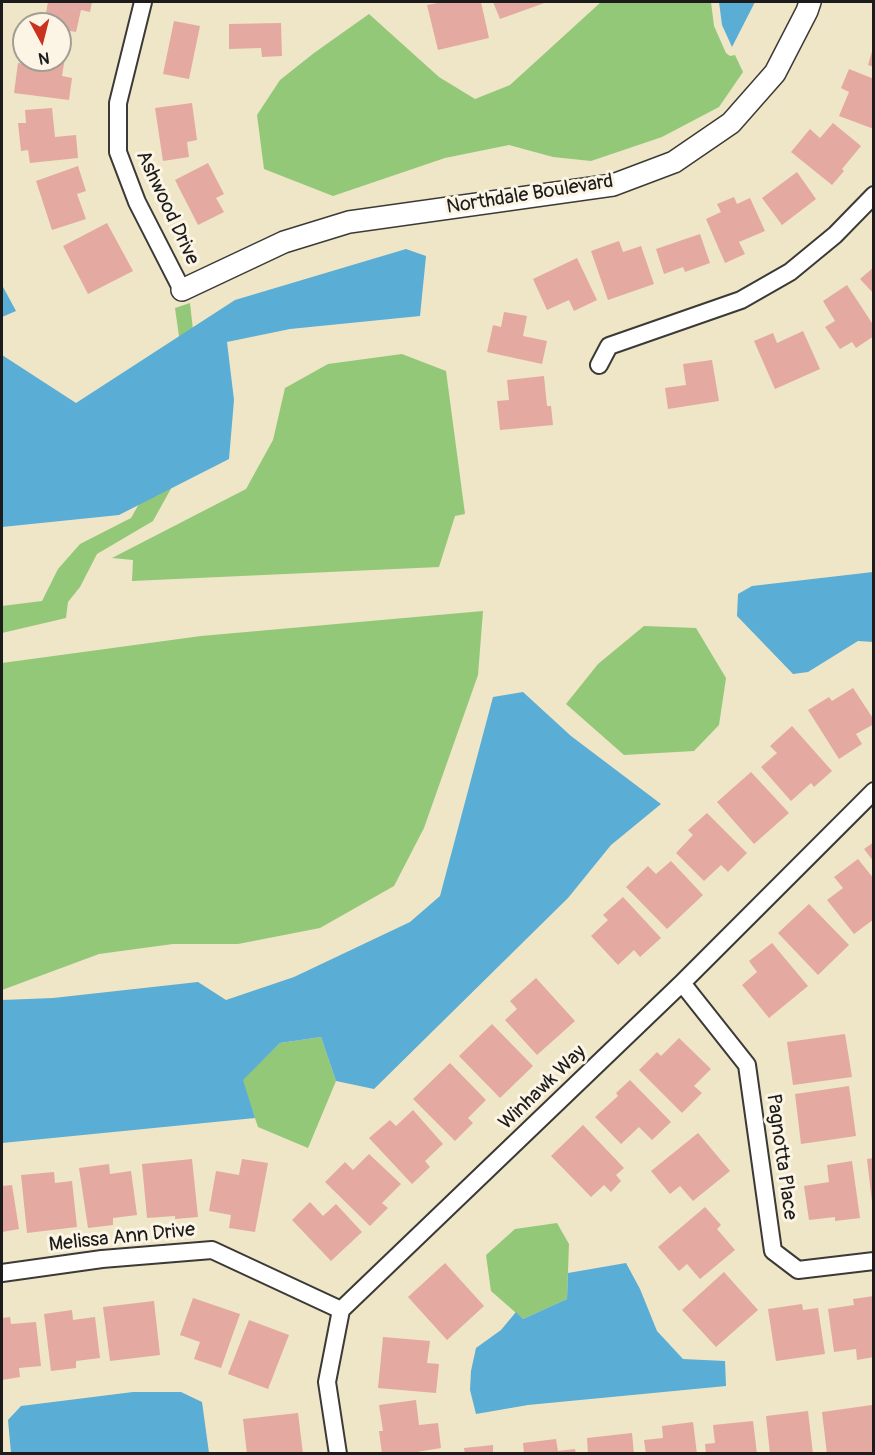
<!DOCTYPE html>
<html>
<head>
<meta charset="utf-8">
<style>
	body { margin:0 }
	#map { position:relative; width:875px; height:1455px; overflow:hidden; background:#eee6c7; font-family:Pangolin,sans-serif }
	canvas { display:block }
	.frame { position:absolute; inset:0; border:3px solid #1c1c1c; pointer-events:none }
	.north { position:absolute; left:12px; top:12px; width:60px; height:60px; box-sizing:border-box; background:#fcf5e5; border:2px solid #a29e95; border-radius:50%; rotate:173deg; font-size:16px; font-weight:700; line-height:24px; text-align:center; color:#1c1c1c }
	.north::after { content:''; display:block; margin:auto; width:21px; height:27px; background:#c8321e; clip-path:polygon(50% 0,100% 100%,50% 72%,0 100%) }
</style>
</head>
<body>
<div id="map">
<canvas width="875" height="1455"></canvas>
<div class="frame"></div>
<div class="north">N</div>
</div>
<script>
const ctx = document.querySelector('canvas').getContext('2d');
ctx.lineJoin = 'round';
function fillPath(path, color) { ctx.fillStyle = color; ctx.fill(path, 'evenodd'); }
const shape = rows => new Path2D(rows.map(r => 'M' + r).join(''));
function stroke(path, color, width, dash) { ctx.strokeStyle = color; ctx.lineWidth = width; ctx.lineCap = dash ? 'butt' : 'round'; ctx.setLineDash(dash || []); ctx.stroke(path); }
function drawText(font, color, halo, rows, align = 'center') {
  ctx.font = font + ' Pangolin,sans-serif'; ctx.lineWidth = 6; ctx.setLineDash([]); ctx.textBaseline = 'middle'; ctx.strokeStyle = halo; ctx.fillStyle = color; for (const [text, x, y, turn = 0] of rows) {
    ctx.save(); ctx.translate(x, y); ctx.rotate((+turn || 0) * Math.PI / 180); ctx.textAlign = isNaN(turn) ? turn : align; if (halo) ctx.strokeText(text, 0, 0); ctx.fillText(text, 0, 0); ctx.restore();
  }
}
fillPath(shape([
	[601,2,711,2,714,26,726,53,730,56,735,55,743,72,719,107,662,137,591,161,553,157,509,145,445,158,333,196,264,169,257,115,280,80,314,53,369,14,439,77,475,99,510,85],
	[190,303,194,339,214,411,153,521,97,554,80,587,68,602,66,618,2,633,2,606,42,601,58,569,80,544,131,518,190,414,175,308],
	[402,354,446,371,465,514,455,516,439,567,132,581,133,560,112,558,246,489,273,440,285,388,328,364],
	[483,611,478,675,424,828,394,886,320,928,238,944,173,944,99,954,2,990,2,663,201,636],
	[644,626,696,628,726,678,719,725,694,751,624,755,566,704,598,664],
	[321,1037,336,1081,308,1148,258,1127,242,1080,280,1043],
	[557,1223,569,1244,567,1299,523,1319,491,1291,486,1255,515,1229]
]), '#93c879');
fillPath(shape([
	[719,2,755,2,732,47,722,25],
	[406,249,426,256,420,316,290,329,227,342,234,400,229,459,119,515,2,527,2,355,76,403,235,300],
	[2,285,16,311,2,317],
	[873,572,873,642,858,641,808,672,793,674,737,616,738,594,752,586],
	[523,692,571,736,661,804,611,845,568,898,374,1089,336,1081,321,1037,280,1043,243,1080,255,1118,2,1143,2,1000,53,998,198,982,226,1000,294,977,410,922,440,896,493,697],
	[626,1263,640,1289,657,1331,683,1359,725,1361,726,1386,528,1405,476,1414,470,1390,471,1371,476,1348,501,1330,516,1312,523,1319,567,1299,568,1273],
	[133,1392,181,1392,202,1402,209,1453,11,1453,8,1420,21,1406]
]), '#5aadd5');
fillPath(shape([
	[48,2,92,2,90,12,81,10,76,32,60,29,60,24,44,24],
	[443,2,481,2,489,38,438,50,427,5],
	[493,2,547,2,500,19],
	[174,21,200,26,189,79,163,74],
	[281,23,282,56,262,57,261,48,229,49,229,24],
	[60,44,67,45,62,76,72,78,69,100,14,93,18,63,27,64,28,60,60,60],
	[873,48,874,48,874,67,868,65],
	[849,69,874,79,874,129,839,116,849,92,841,88],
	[192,103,197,140,187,142,189,157,163,161,155,108],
	[52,108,55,137,76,135,78,158,30,163,28,150,21,151,18,123,26,123,25,110],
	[833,123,861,146,842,169,844,171,832,185,791,152,810,129,820,138],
	[208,163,224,194,216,198,224,212,198,225,175,180],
	[78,166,86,191,77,194,86,219,52,230,36,181],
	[797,172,816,199,782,225,762,198],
	[734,197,737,204,750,198,765,231,739,242,745,254,725,263,706,219,721,212,717,204],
	[107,223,133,271,88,294,63,246],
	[700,234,710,263,685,272,683,267,664,274,656,249],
	[619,241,623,252,641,246,654,284,608,300,591,251],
	[577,258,597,300,574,311,569,300,547,310,533,279],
	[874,267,874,294,860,279],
	[847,285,874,326,874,336,856,348,852,342,840,349,825,327,835,321,823,301],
	[504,312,527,316,523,336,547,341,542,364,487,352,493,325,501,327],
	[803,331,820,369,775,389,754,341,773,333,777,343],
	[712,360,719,401,668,409,665,388,686,385,683,364],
	[544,376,547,406,551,406,553,425,500,430,497,401,509,400,507,380],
	[853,688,874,720,874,724,856,734,862,744,839,759,808,710,829,697,832,701],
	[792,726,832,771,814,787,811,783,791,801,761,767,777,753,770,746],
	[751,772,789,813,754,844,717,802],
	[707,813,747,853,728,872,721,865,704,881,676,853,693,835,688,830],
	[874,842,874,862,864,849],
	[858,859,874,879,874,919,854,934,827,900,843,888,834,877],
	[671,861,703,895,667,929,626,887,648,866,656,874],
	[623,897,661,938,640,957,634,950,618,965,591,936,608,920,603,915],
	[809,904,849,945,818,975,778,933],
	[772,943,808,986,769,1018,742,985,757,972,749,961],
	[536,978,575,1021,537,1055,505,1020,517,1009,510,1001],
	[492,1024,533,1066,500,1098,459,1056],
	[845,1034,852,1077,793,1085,787,1042],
	[679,1038,711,1069,694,1086,702,1093,682,1113,639,1070,657,1052,661,1056],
	[450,1063,486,1100,468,1118,473,1123,455,1141,413,1099],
	[630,1080,671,1122,652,1140,639,1127,621,1144,595,1117,618,1096,616,1093],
	[849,1086,856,1136,801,1144,795,1094],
	[413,1110,443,1144,425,1161,430,1167,412,1184,369,1138,390,1120,396,1126],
	[583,1125,624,1168,616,1175,621,1181,611,1192,604,1185,591,1197,551,1156],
	[698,1133,730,1171,693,1201,680,1186,670,1194,651,1171],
	[369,1154,401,1184,382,1203,388,1208,370,1226,325,1182,345,1162,353,1170],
	[874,1158,874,1202,872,1202,867,1159],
	[192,1159,198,1217,175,1219,175,1216,147,1218,142,1164],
	[242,1159,268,1163,255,1232,229,1228,231,1215,209,1211,216,1171,239,1175],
	[852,1161,860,1218,835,1221,835,1217,809,1220,804,1186,829,1182,827,1165],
	[109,1164,110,1174,131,1171,137,1215,113,1218,113,1225,88,1228,79,1168],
	[54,1172,55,1183,72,1181,77,1227,27,1233,21,1175],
	[12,1185,19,1229,2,1232,2,1186],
	[310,1202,323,1216,336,1204,362,1232,331,1261,292,1220],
	[705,1207,721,1225,717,1229,735,1250,700,1279,687,1264,679,1271,658,1247],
	[445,1263,484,1306,447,1340,408,1297],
	[724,1272,758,1310,716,1347,682,1310],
	[874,1296,874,1357,857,1360,856,1349,834,1352,828,1309,854,1305,853,1299],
	[193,1298,240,1314,221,1368,194,1359,200,1342,180,1335],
	[154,1301,160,1355,110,1361,103,1307],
	[802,1304,803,1310,818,1308,825,1354,776,1361,768,1309],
	[72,1310,73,1320,95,1317,100,1358,76,1361,76,1368,51,1371,44,1314],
	[10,1317,11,1324,36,1322,41,1366,19,1368,20,1377,2,1380,2,1318],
	[249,1320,289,1335,268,1389,228,1374],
	[383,1337,430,1341,427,1363,439,1364,436,1393,378,1388],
	[416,1400,419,1425,438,1423,441,1448,405,1454,382,1454,379,1431,383,1431,379,1405],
	[872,1405,874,1454,827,1454,822,1412],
	[808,1411,813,1454,770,1454,766,1416],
	[298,1413,303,1454,247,1454,243,1419],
	[753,1421,757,1454,706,1454,705,1444,715,1443,713,1425],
	[693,1422,697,1454,646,1454,644,1440,663,1438,662,1426],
	[632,1433,634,1454,588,1454,587,1438],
	[556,1439,558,1451,575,1449,576,1454,524,1454,523,1443],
	[493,1445,493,1454,465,1454,464,1448]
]), '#e4a9a1');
const minor = shape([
	[143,2,118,103,118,152,137,202,182,290],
	[599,365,609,346,741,300,790,272,835,235,874,195],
	[682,983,747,1065,773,1251,798,1270,874,1261],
	[2,1273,102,1259,212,1250,341,1310],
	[338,1454,327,1382,341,1310,682,983,874,791]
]);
const tertiary = shape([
	[182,290,284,242,349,222,613,185,674,162,731,123,775,73,807,11,810,2]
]);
stroke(minor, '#3c3a36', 20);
stroke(tertiary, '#3c3a36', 24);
stroke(minor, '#fff', 16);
stroke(tertiary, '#fff', 21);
drawText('20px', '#1c1c1c', '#fcf5e5', [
	["Northdale Boulevard",530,195,-9],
	["Ashwood Drive",167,208,65],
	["Winhawk Way",543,1088,-44],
	["Pagnotta Place",781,1157,82],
	["Melissa Ann Drive",122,1238,-6]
]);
</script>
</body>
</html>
